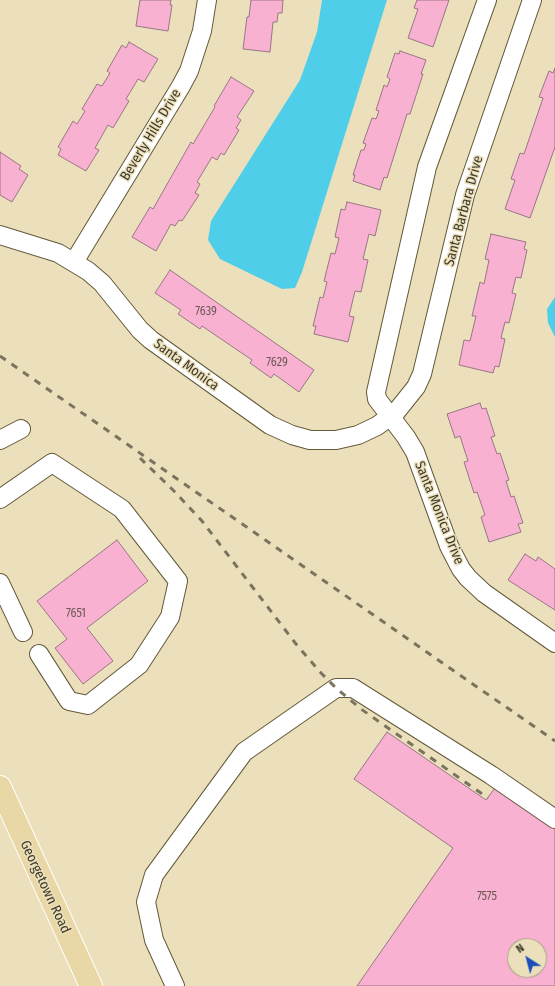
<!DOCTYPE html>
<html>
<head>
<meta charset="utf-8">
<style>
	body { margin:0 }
	#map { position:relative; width:555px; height:986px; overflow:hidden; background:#ebe0bb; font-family:"Fira Sans Condensed",sans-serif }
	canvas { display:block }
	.north { position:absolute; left:507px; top:938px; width:40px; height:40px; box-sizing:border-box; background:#ebe0bb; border:1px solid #a69e81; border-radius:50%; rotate:324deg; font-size:11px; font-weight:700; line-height:16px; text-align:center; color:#3e3a2b }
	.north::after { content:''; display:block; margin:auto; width:14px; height:18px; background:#1b4ebb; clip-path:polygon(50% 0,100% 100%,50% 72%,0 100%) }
</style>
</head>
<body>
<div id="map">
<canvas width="555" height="986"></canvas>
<div class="north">N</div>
</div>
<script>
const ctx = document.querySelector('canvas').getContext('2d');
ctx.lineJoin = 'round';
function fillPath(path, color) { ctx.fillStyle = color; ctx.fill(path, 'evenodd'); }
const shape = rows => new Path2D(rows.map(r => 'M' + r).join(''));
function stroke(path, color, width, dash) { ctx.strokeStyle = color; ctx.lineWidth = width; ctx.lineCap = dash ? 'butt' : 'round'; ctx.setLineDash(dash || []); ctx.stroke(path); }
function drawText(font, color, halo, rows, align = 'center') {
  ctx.font = font + ' "Fira Sans Condensed",sans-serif'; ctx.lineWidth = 3; ctx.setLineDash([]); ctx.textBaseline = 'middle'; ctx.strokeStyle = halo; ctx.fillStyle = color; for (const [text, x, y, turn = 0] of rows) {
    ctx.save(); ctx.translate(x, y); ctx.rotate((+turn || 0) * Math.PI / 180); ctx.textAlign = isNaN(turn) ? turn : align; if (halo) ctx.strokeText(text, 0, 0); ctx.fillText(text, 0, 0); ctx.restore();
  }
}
fillPath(shape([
	[322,0,387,0,302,272,295,288,282,289,220,259,208,240,211,221,300,80,317,32],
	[555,297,555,337,548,323,547,309]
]), '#4fcee9');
const building = shape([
	[140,0,171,0,170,5,172,5,168,31,136,26,140,0],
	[251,0,283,0,282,13,278,13,277,22,273,22,270,52,243,49,247,17,249,17,251,0],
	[417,0,449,0,433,47,408,38,418,9,414,8,417,0],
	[129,42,158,59,144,82,138,79,126,99,129,101,113,128,108,125,95,148,99,150,86,171,58,155,61,149,58,147,73,121,77,124,85,111,82,109,97,84,102,86,110,73,107,71,122,45,126,48,129,42],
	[400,51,426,60,421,74,423,74,410,114,407,114,387,178,384,177,380,190,353,181,355,175,353,175,361,150,364,150,366,144,363,143,372,118,376,119,379,111,376,110,384,85,387,87,390,79,387,77,395,53,399,54,400,51],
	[555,68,555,147,530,218,505,209,515,180,511,179,520,153,524,154,543,98,539,97,549,71,553,73,555,68],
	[231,77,254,91,237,117,241,120,236,128,239,130,224,155,221,153,217,160,212,157,197,182,200,184,195,193,199,195,182,221,179,220,175,226,171,224,156,251,132,237,150,207,153,209,191,142,193,144,215,107,214,106,231,77],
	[0,152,21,166,19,169,28,175,12,202,0,195,0,152],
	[347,202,381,210,375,236,369,234,363,259,368,260,361,292,355,291,349,316,354,317,348,342,314,334,316,326,313,326,320,297,323,298,327,282,324,281,331,253,335,254,339,238,335,237,341,209,345,210,347,202],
	[491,234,526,242,524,249,527,250,521,278,516,277,512,293,516,294,509,323,505,322,501,338,505,339,499,367,495,366,493,373,459,365,464,340,470,341,476,316,472,316,480,282,484,284,489,260,485,259,491,234],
	[170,270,314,370,299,392,274,374,271,378,250,363,252,360,202,326,200,329,178,314,181,310,155,293,170,270],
	[480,403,482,409,486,408,495,436,491,437,497,454,500,453,509,480,506,481,511,497,514,496,523,523,518,524,521,532,489,542,481,517,485,515,477,492,474,493,464,462,468,461,460,436,455,438,447,414,480,403],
	[117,540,148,581,87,628,113,661,83,684,55,648,67,639,37,601,117,540],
	[525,554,536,561,538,557,555,569,555,610,508,580,525,554],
	[387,732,486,800,497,785,555,825,555,986,357,986,453,848,354,779,387,732],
	[515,946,539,946,539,970,515,970,515,946]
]);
fillPath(building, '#f8b1d1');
stroke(building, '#997585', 1);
const minor = shape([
	[487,0,427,167,376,392,377,399,406,437,415,452,449,546,461,569,468,578,484,593,555,643],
	[0,235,58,253,88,271,102,283,140,330,151,340,270,425,292,435,310,440,336,440,358,435,377,426,396,412,416,387,422,374,465,195,532,0],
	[74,262,181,86,189,71,202,31,207,0],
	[0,440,21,429],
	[0,499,52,463,122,509,178,581,170,617,139,665,88,705,69,701,39,654],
	[0,583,23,632],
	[175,986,154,940,146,902,154,875,244,752,336,688,353,688,491,775,555,819]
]);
const major = shape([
	[0,787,91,986]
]);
stroke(minor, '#635939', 20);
stroke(major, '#fff', 24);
stroke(minor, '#fff', 18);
stroke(major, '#e9d7a5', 22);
stroke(shape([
	[0,356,555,741],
	[140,458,174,491,202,521,296,644,321,673,336,688,361,709,488,798]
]), '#7a735d', 3, [7, 7]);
drawText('12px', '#6c5854', null, [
	["7639",206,312],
	["7629",277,363],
	["7651",76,614],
	["7575",487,897]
]);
drawText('14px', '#3e3a2b', '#ebe0bb', [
	["Beverly Hills Drive",151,135,-59],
	["Santa Barbara Drive",464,211,-75],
	["Santa Monica",186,365,36],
	["Santa Monica Drive",439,513,68],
	["Georgetown Road",45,887,65]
]);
</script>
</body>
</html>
